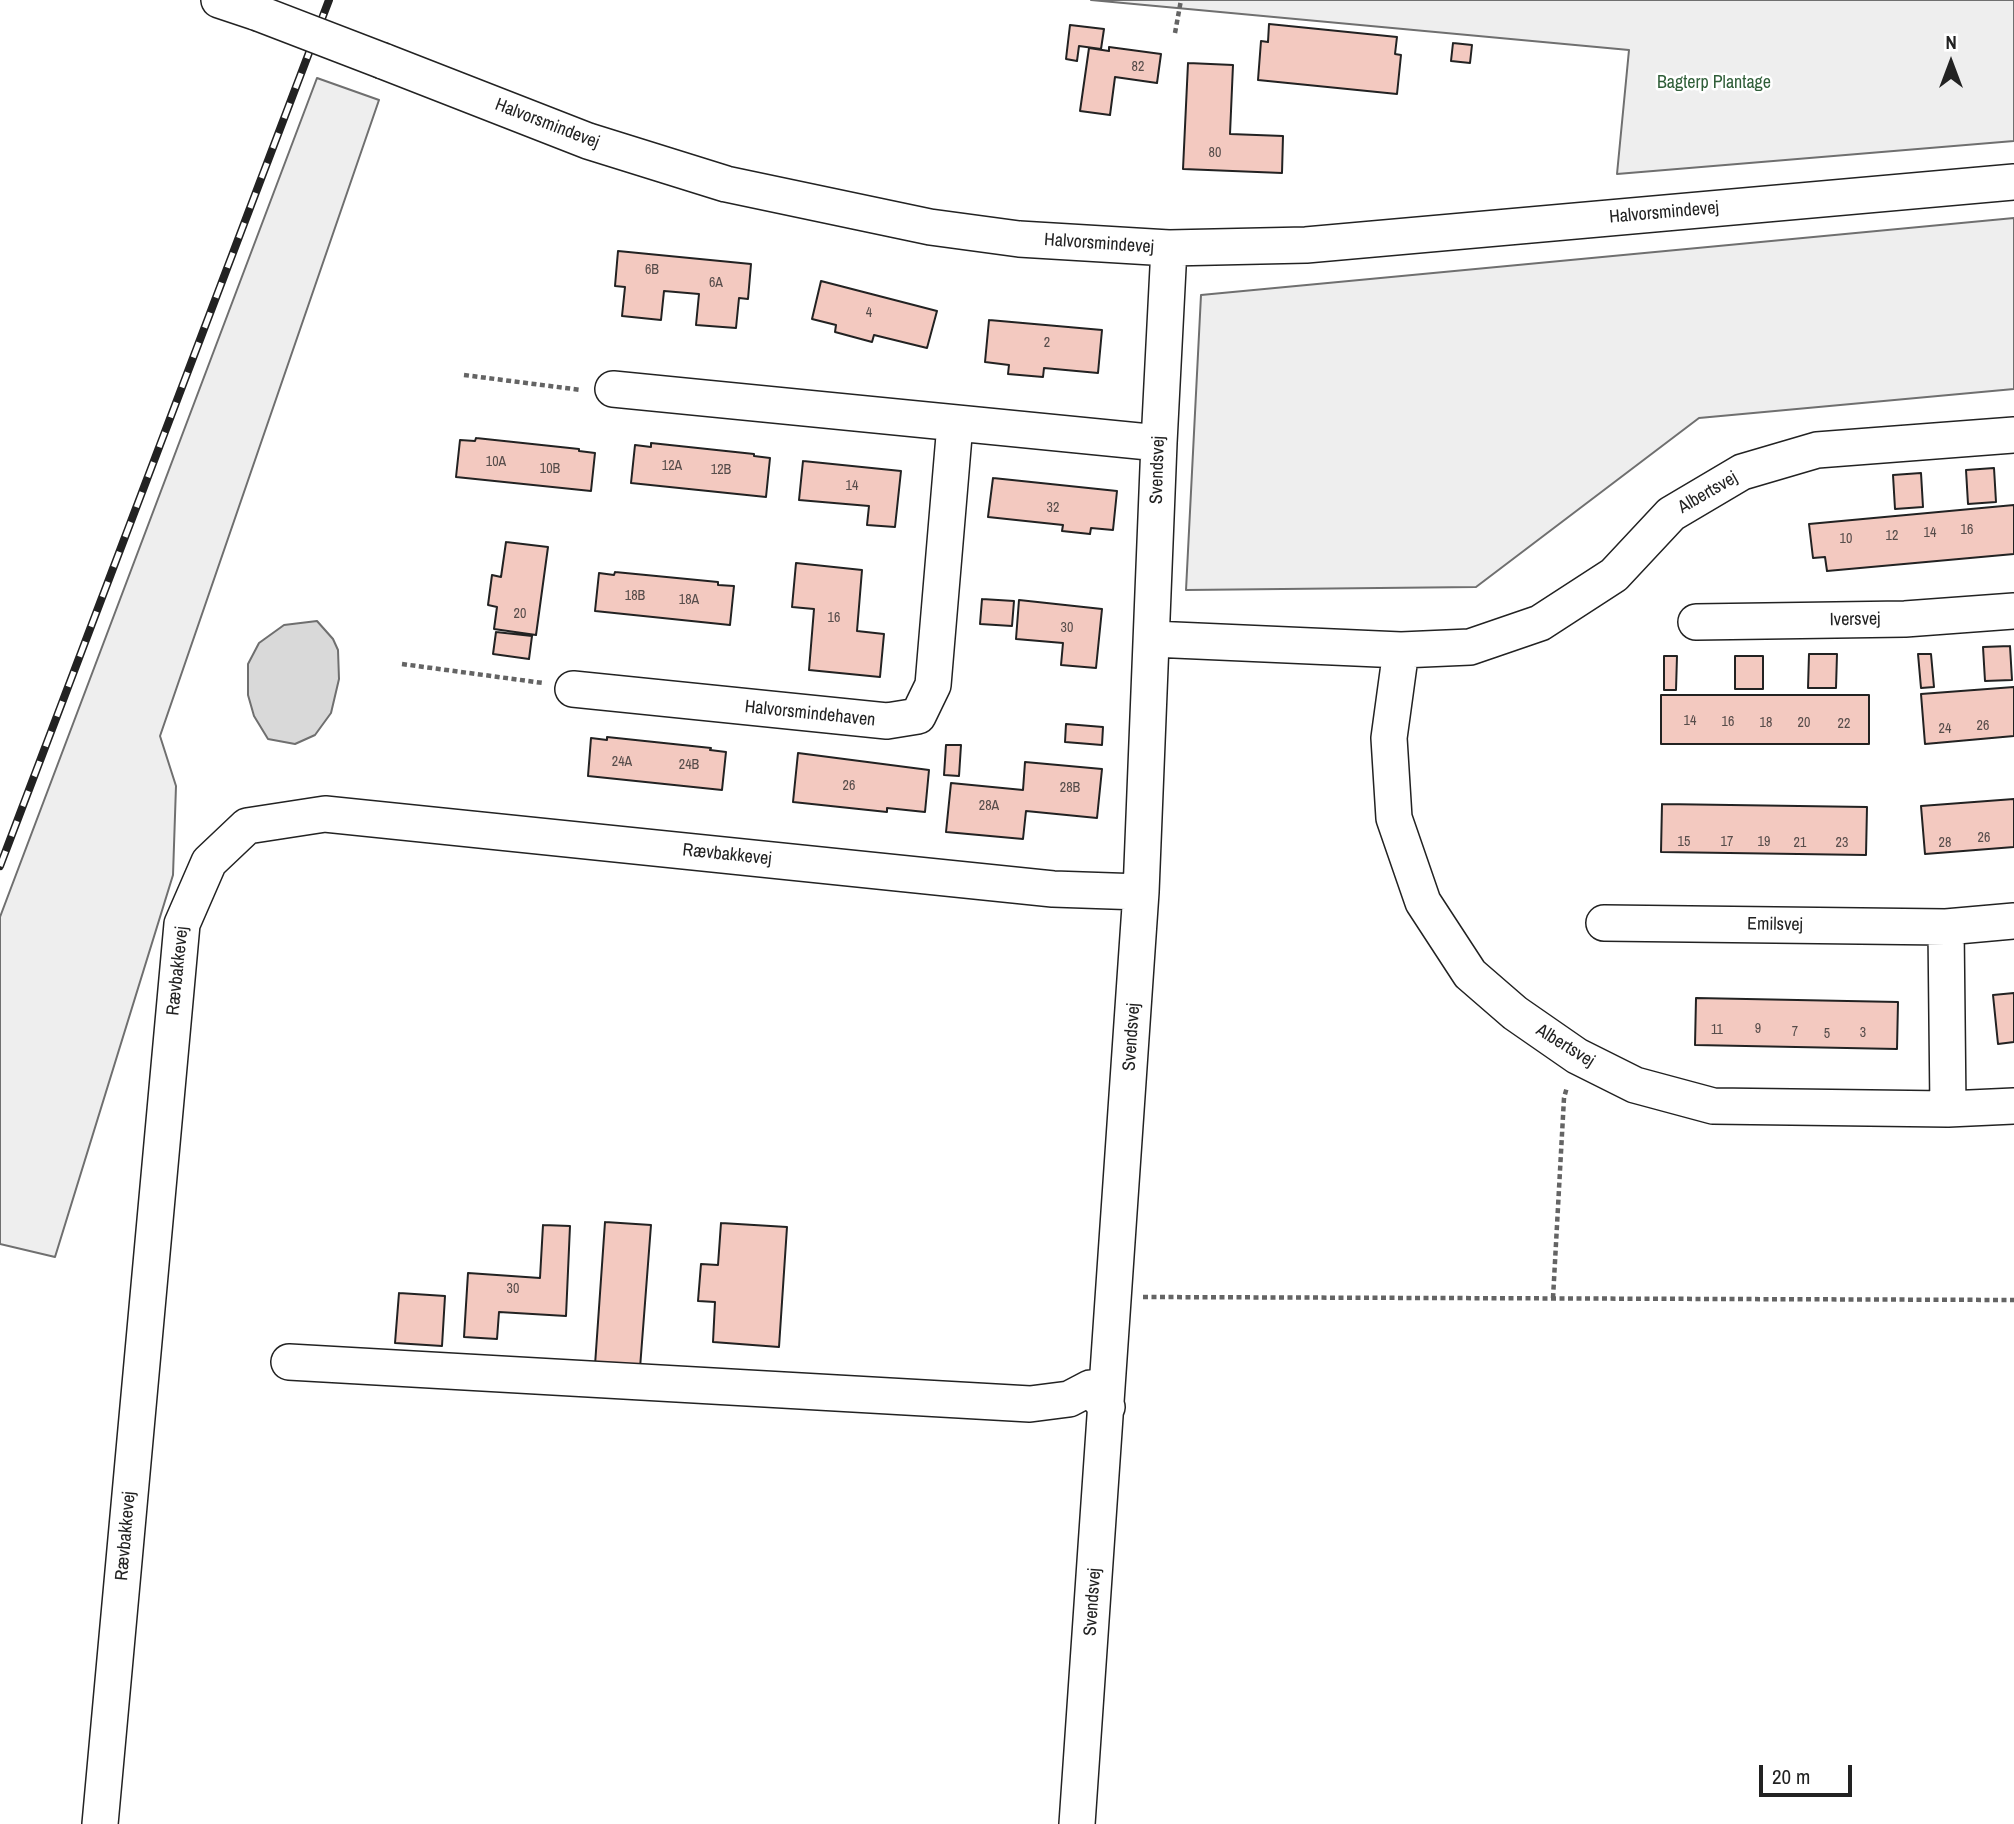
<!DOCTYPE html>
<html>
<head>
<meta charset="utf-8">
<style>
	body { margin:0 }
	#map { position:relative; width:2014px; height:1824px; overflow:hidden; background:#fff; font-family:"Archivo Narrow",sans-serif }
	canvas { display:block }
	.north { position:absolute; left:1916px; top:28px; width:70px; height:70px; -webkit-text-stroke:5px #fff; paint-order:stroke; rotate:0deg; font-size:19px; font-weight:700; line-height:28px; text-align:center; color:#222 }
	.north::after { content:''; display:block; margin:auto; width:24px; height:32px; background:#222; clip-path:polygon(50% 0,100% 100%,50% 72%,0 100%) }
	.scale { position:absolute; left:1759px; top:1765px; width:93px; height:32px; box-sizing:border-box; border:4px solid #222; border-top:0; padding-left:9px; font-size:21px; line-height:24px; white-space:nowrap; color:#222; -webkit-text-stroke:5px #fff; paint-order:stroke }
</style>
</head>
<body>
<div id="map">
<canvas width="2014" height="1824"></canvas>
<div class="north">N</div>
<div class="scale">20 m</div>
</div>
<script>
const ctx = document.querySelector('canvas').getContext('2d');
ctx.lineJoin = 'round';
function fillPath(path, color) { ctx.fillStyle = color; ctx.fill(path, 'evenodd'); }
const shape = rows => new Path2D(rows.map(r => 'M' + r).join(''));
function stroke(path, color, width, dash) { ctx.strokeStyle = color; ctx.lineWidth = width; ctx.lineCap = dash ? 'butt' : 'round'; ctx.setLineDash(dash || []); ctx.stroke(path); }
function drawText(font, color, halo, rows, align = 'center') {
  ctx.font = font + ' "Archivo Narrow",sans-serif'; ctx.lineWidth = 5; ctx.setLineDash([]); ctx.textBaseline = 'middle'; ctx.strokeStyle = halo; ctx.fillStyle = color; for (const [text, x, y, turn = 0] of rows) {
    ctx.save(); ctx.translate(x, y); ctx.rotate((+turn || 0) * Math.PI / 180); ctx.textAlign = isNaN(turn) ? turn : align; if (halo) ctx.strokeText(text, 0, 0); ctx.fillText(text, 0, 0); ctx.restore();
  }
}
const green = shape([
	[1091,0,2014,0,2014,141,1617,174,1629,50,1091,0],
	[317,78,379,100,160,736,176,786,173,875,55,1257,0,1244,0,917,317,78],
	[2014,218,2014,389,1699,418,1476,587,1186,590,1201,295,2014,218]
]);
fillPath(green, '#eee');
stroke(green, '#6f6f6f', 2);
const water = shape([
	[317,621,333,639,338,650,339,679,331,713,315,735,295,744,268,739,254,716,248,695,248,664,259,643,284,625,317,621]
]);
fillPath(water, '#d9d9d9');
stroke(water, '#6f6f6f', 2);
const building = shape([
	[1269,24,1397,37,1395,54,1401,55,1397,94,1258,80,1261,41,1268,42,1269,24],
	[1070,25,1104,29,1101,49,1079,46,1077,61,1066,59,1070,25],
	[1453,43,1472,45,1470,63,1451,61,1453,43],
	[1109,47,1161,54,1157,83,1115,77,1110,115,1080,111,1089,48,1109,51,1109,47],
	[1188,63,1233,65,1230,134,1283,136,1282,173,1183,169,1188,63],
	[618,251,751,264,748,299,739,298,736,328,696,325,699,294,664,291,661,320,622,316,625,287,615,286,618,251],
	[821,281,937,311,927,348,874,335,872,342,835,332,836,325,812,319,821,281],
	[989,320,1102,330,1098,373,1044,368,1043,377,1008,374,1009,365,985,362,989,320],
	[476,438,579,449,579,451,595,453,591,491,456,477,460,440,475,441,476,438],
	[651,443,754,454,754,456,770,458,766,497,631,483,635,445,651,447,651,443],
	[803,461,901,471,895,527,867,525,869,506,799,500,803,461],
	[1994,468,1996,502,1968,504,1966,470,1994,468],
	[1921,473,1923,507,1895,509,1893,475,1921,473],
	[993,478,1117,491,1113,530,1091,528,1090,534,1062,531,1063,525,988,517,993,478],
	[2014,505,2014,554,1827,571,1825,557,1813,558,1809,524,2014,505],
	[506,542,548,547,536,635,494,629,497,607,488,605,492,575,501,577,506,542],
	[796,563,862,570,857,631,884,634,880,677,809,670,814,609,792,607,796,563],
	[615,572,718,582,718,585,734,586,730,625,595,611,599,573,614,575,615,572],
	[982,599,1014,601,1012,626,980,624,982,599],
	[1019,600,1102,609,1096,668,1061,665,1063,643,1016,639,1019,600],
	[496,632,532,636,529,659,493,654,496,632],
	[2010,646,2012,680,1985,681,1983,647,2010,646],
	[1809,654,1837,654,1836,688,1808,688,1809,654],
	[1918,654,1931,654,1934,687,1921,688,1918,654],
	[1664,656,1677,656,1676,690,1664,690,1664,656],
	[1735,656,1763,656,1763,689,1735,689,1735,656],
	[2014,687,2014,736,1925,744,1921,694,2014,687],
	[1661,695,1869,695,1869,744,1661,744,1661,695],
	[1066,724,1103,727,1102,745,1065,742,1066,724],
	[607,737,711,748,710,750,726,752,722,790,588,776,591,738,607,740,607,737],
	[946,745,961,745,959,776,944,775,946,745],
	[798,753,929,770,925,812,887,808,887,812,793,802,798,753],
	[1025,762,1102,769,1097,818,1026,811,1023,839,946,832,951,783,1023,790,1025,762],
	[2014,799,2014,847,1925,854,1921,806,2014,799],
	[1662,804,1867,807,1866,855,1661,852,1662,804],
	[2014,993,2014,1042,1998,1044,1993,995,2014,993],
	[1696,998,1898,1002,1897,1049,1695,1045,1696,998],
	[605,1222,651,1225,640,1368,595,1365,605,1222],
	[721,1223,787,1227,779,1347,713,1342,715,1302,698,1301,701,1264,718,1265,721,1223],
	[543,1225,570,1226,566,1316,499,1312,497,1339,464,1337,468,1273,540,1278,543,1225],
	[399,1293,445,1296,442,1346,395,1343,399,1293]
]);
fillPath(building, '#f3c9c0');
stroke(building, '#222', 2);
const minor = shape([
	[219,0,258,13],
	[383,61,588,141,726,184,930,227,1019,239,1169,248,1306,245,2014,182],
	[613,389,1159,443],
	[1696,622,1905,619,2014,611],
	[1152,639,1401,650,1470,647,1540,623,1614,575,1671,514,1742,472,1817,450,2014,435],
	[1401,650,1389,738,1394,818,1423,902,1470,974,1515,1013,1577,1056,1635,1085,1713,1106,1948,1109,2014,1106],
	[573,689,887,721,918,716,933,685,955,424],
	[1604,923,1946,927,2014,921],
	[1946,927,1948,1109],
	[289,1362,1030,1404,1069,1399,1090,1388,1107,1407],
	[100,1824,182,924,209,862,247,826,325,814,1053,889,1141,892],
	[1077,1824,1141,892,1159,443,1169,248]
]);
stroke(minor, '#222', 38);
stroke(shape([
	[1175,33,1181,0],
	[464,375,581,390],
	[402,664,543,683],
	[1143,1297,2014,1300],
	[1553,1298,1564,1098,1567,1087]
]), '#646464', 4.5, [5, 3.5]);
stroke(minor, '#fff', 35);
const rail = shape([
	[0,866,329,0]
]);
stroke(rail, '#222', 8);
stroke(rail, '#fff', 5, [16]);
const minorBridge = shape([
	[258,13,383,61]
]);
stroke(minorBridge, '#222', 38, []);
stroke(minorBridge, '#fff', 35);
drawText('14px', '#564c4a', null, [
	["82",1138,67],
	["80",1215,153],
	["6B",652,270],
	["6A",716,283],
	["4",869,313],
	["2",1047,343],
	["10A",496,462],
	["12A",672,466],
	["10B",550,469],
	["12B",721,470],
	["14",852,486],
	["32",1053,508],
	["16",1967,530],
	["14",1930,533],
	["12",1892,536],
	["10",1846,539],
	["18B",635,596],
	["18A",689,600],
	["20",520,614],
	["16",834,618],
	["30",1067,628],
	["14",1690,721],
	["16",1728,722],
	["18",1766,723],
	["20",1804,723],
	["22",1844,724],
	["26",1983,726],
	["24",1945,729],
	["24A",622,762],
	["24B",689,765],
	["26",849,786],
	["28B",1070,788],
	["28A",989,806],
	["26",1984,838],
	["15",1684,842],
	["17",1727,842],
	["19",1764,842],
	["21",1800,843],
	["23",1842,843],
	["28",1945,843],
	["9",1758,1029],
	["11",1717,1030],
	["7",1795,1032],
	["3",1863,1033],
	["5",1827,1034],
	["30",513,1289]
]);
drawText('18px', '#2f5e38', '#fff', [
	["Bagterp Plantage",1714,83]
]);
drawText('18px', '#222', '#fff', [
	["Halvorsmindevej",547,124,21],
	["Halvorsmindevej",1664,213,-5],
	["Halvorsmindevej",1099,244,4],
	["Svendsvej",1158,470,-88],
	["Albertsvej",1708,493,-30],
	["Iversvej",1855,620,-1],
	["Halvorsmindehaven",810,714,6],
	["Rævbakkevej",727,855,6],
	["Emilsvej",1775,925,1],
	["Rævbakkevej",178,971,-84],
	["Svendsvej",1132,1037,-86],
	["Albertsvej",1565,1046,32],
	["Rævbakkevej",126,1536,-85],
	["Svendsvej",1093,1602,-86]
]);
</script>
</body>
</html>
